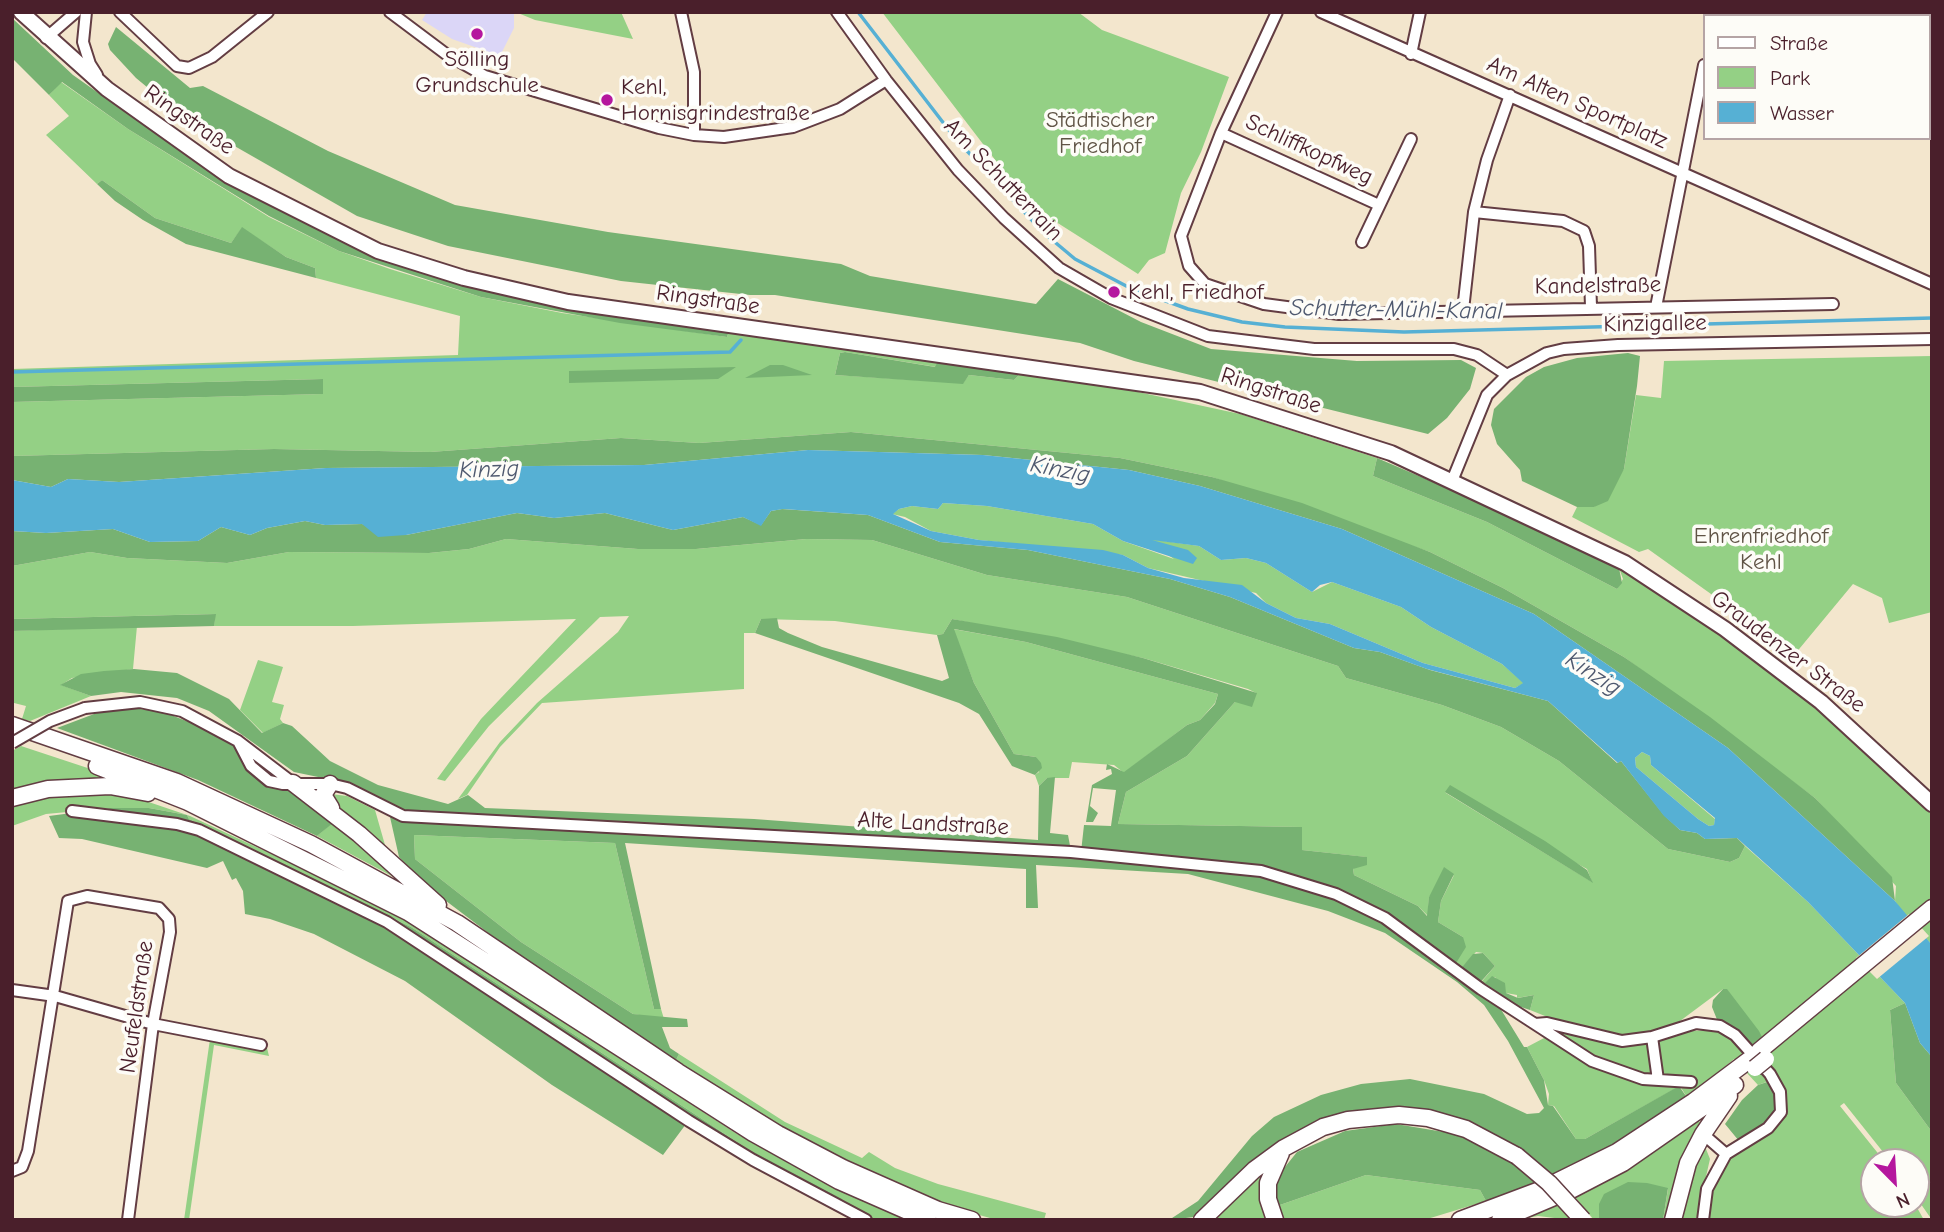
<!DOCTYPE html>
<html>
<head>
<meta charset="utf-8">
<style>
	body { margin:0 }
	#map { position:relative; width:1944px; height:1232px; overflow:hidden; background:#f3e6cd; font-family:"Comic Neue",sans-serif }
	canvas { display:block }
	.frame { position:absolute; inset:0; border:14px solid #4a1f2b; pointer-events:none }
	.legend { position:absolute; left:1703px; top:14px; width:228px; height:126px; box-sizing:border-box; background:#fdfcf7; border:2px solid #b5a4a5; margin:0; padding:9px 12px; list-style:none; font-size:21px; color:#4a1f2b }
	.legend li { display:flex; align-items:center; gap:14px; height:35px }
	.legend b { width:35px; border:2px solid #b5a4a5 }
	.north { position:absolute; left:1860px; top:1148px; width:70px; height:70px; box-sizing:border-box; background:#fdfcf7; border:2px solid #b5a4a5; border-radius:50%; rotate:156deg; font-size:19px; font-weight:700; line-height:28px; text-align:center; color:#4a1f2b }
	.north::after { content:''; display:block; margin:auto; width:24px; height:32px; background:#b5179e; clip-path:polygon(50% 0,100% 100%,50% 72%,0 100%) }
</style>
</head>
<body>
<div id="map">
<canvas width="1944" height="1232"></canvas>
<div class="frame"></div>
<ul class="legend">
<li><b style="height:9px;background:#fff"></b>Straße</li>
<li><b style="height:19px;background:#94d085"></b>Park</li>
<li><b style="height:19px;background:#56b0d4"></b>Wasser</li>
</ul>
<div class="north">N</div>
</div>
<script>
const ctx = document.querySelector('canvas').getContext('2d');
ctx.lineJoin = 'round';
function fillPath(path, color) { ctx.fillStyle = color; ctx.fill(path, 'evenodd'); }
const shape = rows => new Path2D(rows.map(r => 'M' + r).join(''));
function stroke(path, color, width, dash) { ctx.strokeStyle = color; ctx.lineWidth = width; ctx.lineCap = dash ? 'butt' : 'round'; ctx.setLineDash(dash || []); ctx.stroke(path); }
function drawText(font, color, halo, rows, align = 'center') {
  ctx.font = font + ' "Comic Neue",sans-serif'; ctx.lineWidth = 7; ctx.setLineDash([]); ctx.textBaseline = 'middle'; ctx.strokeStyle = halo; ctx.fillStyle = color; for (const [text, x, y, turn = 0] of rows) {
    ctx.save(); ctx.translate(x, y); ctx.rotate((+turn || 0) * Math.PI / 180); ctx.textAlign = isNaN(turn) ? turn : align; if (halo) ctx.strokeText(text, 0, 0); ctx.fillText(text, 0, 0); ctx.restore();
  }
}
fillPath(shape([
	[427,12,514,12,514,28,500,56,452,39,422,20]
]), '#dbd6f7');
fillPath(shape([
	[621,12,633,39,535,20,518,13],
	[882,12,1078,12,1102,30,1229,77,1201,152,1181,193,1165,253,1149,260,1138,274,1053,220,1009,178],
	[61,82,128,129,269,217,339,251,390,269,481,297,562,313,727,337,729,331,938,361,936,367,845,352,840,353,835,375,963,383,969,375,1014,380,1022,372,1115,387,1240,414,1377,458,1373,476,1487,522,1617,589,1623,579,1619,568,1666,597,1761,664,1840,727,1932,812,1932,945,1900,909,1895,901,1896,886,1815,798,1624,657,1503,588,1430,552,1212,477,1120,458,851,432,699,443,621,438,430,452,274,449,12,456,12,402,322,394,323,379,12,387,12,369,458,355,460,316,316,278,315,268,286,257,242,228,231,243,155,218,102,180,97,184,46,135,69,116,49,95],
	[1932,356,1932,612,1889,623,1882,598,1853,584,1795,654,1648,549,1639,552,1572,517,1577,507,1594,507,1624,469,1636,395,1661,398,1664,361],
	[943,503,987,506,1093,524,1123,541,1174,559,1143,538,1199,546,1221,560,1246,558,1266,563,1312,592,1332,582,1401,607,1431,627,1502,664,1524,683,1515,688,1423,663,1330,624,1296,618,1266,603,1256,593,1148,568,1123,555,979,540,931,531,905,517,892,514,899,509,912,506,938,509],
	[506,539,638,549,696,549,806,539,872,540,987,575,1127,597,1338,666,1346,678,1442,705,1501,727,1559,761,1668,849,1730,862,1739,858,1745,846,1808,902,1905,1003,1890,1010,1896,1083,1932,1132,1932,1220,1916,1197,1916,1162,1891,1162,1844,1103,1840,1106,1885,1162,1874,1162,1874,1204,1915,1204,1924,1220,1708,1220,1715,1182,1723,1166,1734,1154,1774,1130,1769,1121,1769,1081,1758,1085,1734,1059,1688,1099,1680,1086,1585,1139,1576,1139,1554,1106,1548,1105,1549,1094,1544,1080,1527,1047,1546,1037,1560,1022,1530,1010,1534,995,1517,998,1517,995,1506,993,1495,977,1480,989,1477,987,1495,966,1483,953,1476,952,1458,972,1453,968,1463,937,1438,922,1441,901,1454,875,1429,897,1428,916,1418,906,1354,875,1353,869,1366,857,1302,850,1301,827,1118,824,1126,792,1187,756,1235,702,1256,693,1248,689,1143,658,952,619,943,634,937,635,835,621,761,619,755,633,744,633,744,689,542,703,500,747,467,795,458,799,500,742,537,703,618,632,629,616,600,617,489,726,445,781,437,779,481,719,576,619,353,626,214,626,215,614,12,619,12,566,90,552,127,558,227,563,289,552,429,553,469,549],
	[1445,792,1587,869,1592,882,1446,793],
	[1723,989,1727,990,1761,1038,1714,1030,1688,1031,1680,1021],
	[137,626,133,669,72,678,61,685,91,696,30,721,22,719,26,706,14,703,12,631],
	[953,629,1026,642,1218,694,1215,703,1200,720,1187,725,1124,773,1114,765,1072,762,1069,778,1047,778,1039,786,1035,775,1039,772,1036,757,1014,754,974,683],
	[258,660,283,667,272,702,284,705,280,719,283,723,263,733,240,710],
	[21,746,133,783,131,796,190,816,387,908,737,1134,856,1198,908,1220,869,1220,746,1148,411,927,189,819,187,815,149,808,110,808,46,814,12,826,12,751],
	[1642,752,1650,756,1651,765,1715,819,1714,825,1709,826,1698,819,1636,767,1635,758],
	[331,794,347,796,375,810,387,852,332,802],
	[332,823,336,825,403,882,317,836],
	[414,835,615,843,654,1009,661,1009,664,1019,633,1014,521,942,415,859],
	[210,1039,267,1048,269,1056,214,1045,189,1220,184,1220],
	[679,1054,785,1122,862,1158,869,1152,895,1168,938,1184,1046,1213,1044,1220,997,1220,944,1205,823,1155,675,1062],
	[1698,1121,1702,1123,1686,1152,1672,1189,1666,1220,1663,1220,1668,1189,1599,1211,1599,1220,1594,1220,1573,1195,1657,1148],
	[1701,1148,1706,1149,1710,1159,1696,1220,1679,1220],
	[1270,1163,1261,1196,1267,1220,1215,1220],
	[1366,1175,1480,1190,1486,1201,1424,1220,1282,1219,1277,1206],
	[1557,1204,1571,1220,1538,1216,1516,1220]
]), '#94d085');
fillPath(shape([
	[12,18,73,75,199,164,305,223,348,243,401,264,729,331,727,337,620,323,481,297,339,251,269,216,128,129,62,82,49,95,12,58],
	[116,27,190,88,203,86,328,151,455,205,608,232,841,264,870,276,1036,304,1058,279,1141,322,1211,349,1357,361,1461,360,1476,368,1470,389,1447,418,1428,434,1134,361,1080,343,775,295,750,295,621,281,448,246,357,216,182,116,136,78,110,50,108,44],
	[102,180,155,218,231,243,242,227,286,257,315,268,316,278,186,244,143,220,115,201,97,184],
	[845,352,935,367,938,361,1022,372,1014,380,969,375,963,384,835,375,840,353],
	[1628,353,1640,356,1637,386,1624,469,1608,501,1594,507,1577,507,1522,481,1520,470,1497,444,1491,425,1494,409,1526,377,1544,367,1577,358],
	[770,365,783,365,812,375,745,378],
	[736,367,718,379,569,383,569,371],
	[323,379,323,394,12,402,12,387],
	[851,432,1120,458,1212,477,1302,503,1430,552,1503,588,1624,657,1710,717,1815,798,1892,877,1895,901,1728,748,1534,614,1342,529,1200,486,1129,470,983,455,808,450,644,465,326,468,119,482,68,479,51,487,12,480,12,456,274,449,430,452,621,438,699,443],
	[1377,458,1547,531,1619,568,1622,583,1617,589,1487,522,1373,476],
	[782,509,868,515,940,542,1028,550,1170,579,1230,597,1354,648,1380,652,1430,670,1548,701,1617,763,1621,761,1664,815,1680,830,1697,833,1705,839,1737,838,1745,846,1739,858,1730,862,1668,849,1559,761,1501,727,1442,705,1346,678,1338,666,1127,597,987,575,872,540,806,539,696,549,638,549,506,539,469,549,429,553,289,552,227,563,127,558,90,552,12,566,12,531,46,533,113,529,150,542,198,541,221,527,250,535,267,528,305,521,325,525,362,524,406,535,517,513,554,518,605,513,673,530,743,517,761,525,771,511],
	[216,614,214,626,12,631,12,619],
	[777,618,779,628,788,633,822,647,942,681,949,678,937,635,943,634,952,619,1057,637,1143,658,1257,693,1252,707,1235,702,1187,756,1126,792,1118,824,1302,827,1302,850,1367,857,1367,865,1353,869,1354,875,1418,906,1427,916,1429,897,1444,867,1454,874,1441,901,1438,922,1463,937,1466,947,1453,968,1458,972,1473,954,1483,953,1495,966,1477,986,1480,988,1492,976,1505,983,1506,993,1518,998,1534,995,1530,1010,1494,998,1524,1047,1527,1047,1544,1080,1548,1105,1553,1106,1576,1139,1585,1139,1679,1086,1688,1099,1645,1128,1554,1177,1523,1151,1485,1129,1455,1117,1427,1112,1341,1116,1310,1125,1281,1141,1194,1217,1169,1220,1198,1201,1252,1136,1274,1117,1321,1095,1361,1084,1410,1079,1484,1094,1527,1114,1539,1113,1544,1108,1508,1041,1484,1005,1457,982,1385,933,1328,911,1188,874,1036,865,1038,908,1026,908,1026,869,625,843,661,1009,654,1009,615,843,414,835,415,859,521,942,633,1014,687,1019,688,1027,662,1027,670,1048,679,1054,675,1062,528,963,425,885,399,857,390,817,380,800,352,784,294,772,209,711,177,698,121,692,91,696,60,685,81,674,104,671,134,669,177,673,229,699,262,733,283,723,292,726,330,761,378,785,448,804,468,795,485,808,754,819,1038,840,1039,786,1047,778,1055,777,1050,833,1068,835,1071,851,1081,852,1084,825,1111,826,1116,790,1093,788,1090,806,1098,813,1093,822,1086,822,1092,785,1112,774,1111,769,1106,770,1107,764,1124,772,1187,725,1200,720,1215,704,1218,694,1026,642,954,629,974,683,1014,754,1036,757,1041,763,1042,768,1035,775,1012,766,979,714,959,703,755,633,761,619],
	[129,708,161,711,209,730,234,745,241,759,259,778,294,790,333,823,317,836,198,780,57,728,102,711],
	[1450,785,1545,841,1587,870,1593,883,1445,792],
	[110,808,149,808,187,815,189,819,411,927,746,1148,842,1199,839,1206,689,1120,663,1155,552,1085,405,981,314,934,270,919,245,914,243,891,236,878,232,880,223,861,207,868,82,839,59,838,49,816],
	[1723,989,1727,989,1759,1031,1762,1037,1751,1045,1735,1030,1718,1022,1712,1007,1713,1000],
	[1905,1003,1920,1043,1932,1057,1932,1132,1896,1083,1890,1010],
	[1770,1081,1777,1102,1773,1116,1739,1141,1725,1124,1742,1100,1758,1085],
	[1396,1124,1456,1134,1498,1152,1537,1183,1486,1201,1480,1190,1366,1175,1277,1206,1277,1177,1297,1152,1345,1131],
	[1628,1182,1647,1183,1668,1188,1663,1220,1599,1220,1599,1204,1604,1194]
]), '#77b272');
fillPath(shape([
	[808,450,983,455,1129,470,1200,486,1342,529,1534,614,1728,748,1895,901,1932,945,1932,1057,1920,1043,1905,1003,1808,902,1737,838,1705,839,1697,833,1680,830,1664,816,1621,761,1618,763,1548,701,1427,669,1380,652,1354,648,1230,597,1170,579,1028,550,940,542,868,515,783,509,771,511,761,526,743,517,673,530,605,513,554,518,517,513,406,535,378,537,362,524,325,525,305,521,267,528,250,535,221,527,198,541,150,542,113,529,46,533,12,531,12,480,51,487,68,479,119,482,326,468,644,465],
	[943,503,987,506,1093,524,1123,541,1193,564,1197,558,1188,550,1152,540,1199,546,1221,560,1246,558,1266,563,1312,592,1320,585,1332,582,1401,607,1431,627,1502,664,1523,683,1515,688,1423,663,1330,624,1296,618,1266,603,1242,585,1184,578,1148,568,1123,555,1103,550,979,540,931,531,893,514,899,509,912,506,938,509],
	[1642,752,1650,756,1651,765,1715,818,1714,825,1709,826,1698,819,1636,767,1635,758]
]), '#56b0d4');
fillPath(shape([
	[1909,914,1929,936,1877,979,1856,958]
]), '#f3e6cd');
stroke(shape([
	[858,12,955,138,1044,233,1075,259,1130,288,1188,309,1242,322,1285,327,1404,332,1932,318],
	[12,372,730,352,741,340]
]), '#56b0d4', 3.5);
const minor = shape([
	[86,12,83,42,90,64,97,75],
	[120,12,177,66,189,68,212,57,268,12],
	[390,12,446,54,485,76,659,128,694,135,724,137,793,127,840,109,886,80],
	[681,12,694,72,694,135],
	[837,12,886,80,958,170,1004,218,1059,268,1111,298,1208,336,1314,349,1454,349,1477,355,1507,375],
	[1277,12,1221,133,1181,236,1189,266,1205,284,1264,304,1339,314,1833,304],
	[1321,12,1932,284],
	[1714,16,1714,12],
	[1871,16,1872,12],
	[46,38,76,12],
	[1411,54,1420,12],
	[1928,77,1932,80],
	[1221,133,1379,205],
	[1474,212,1563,221,1584,231,1589,246,1591,307],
	[1362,242,1411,139],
	[1656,307,1704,65],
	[1463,310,1474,212,1487,160,1510,95],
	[1452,481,1487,395,1507,375,1547,353,1564,349,1618,345,1932,339],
	[85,708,140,702,182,711,238,741,293,783],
	[238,741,251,766,269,781,283,784,330,784,347,788,403,816,1071,852,1261,871,1336,894,1385,918,1481,989,1592,1061,1643,1079,1691,1082],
	[72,811,177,824,199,830,387,922,689,1121,753,1160,866,1220],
	[12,990,55,996,153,1024,261,1045],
	[1535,1024,1547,1023,1622,1041,1652,1037,1696,1023,1720,1026,1735,1035,1770,1074,1780,1092,1781,1112,1768,1128,1726,1154,1707,1189,1703,1220],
	[1652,1037,1658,1080],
	[1703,1134,1726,1154],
	[12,1171,22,1167,28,1151,68,901,87,896,159,908,169,919,170,932,153,1024,128,1220]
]);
const major = shape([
	[21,12,107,89,229,176,378,251,464,278,568,302,1200,392,1391,453,1625,563,1725,629,1821,702,1932,804]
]);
const highway = shape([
	[12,725,177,782,311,844,457,923,678,1072,778,1134,843,1168,938,1210,972,1220],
	[97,766,188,802,408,912,753,1133,839,1181,928,1220],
	[293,783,359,834,438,905],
	[330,784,323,795,331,808],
	[12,798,48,789,110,786,148,793],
	[1759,1051,1932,908],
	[1202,1220,1254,1170,1284,1148,1323,1127,1348,1120,1399,1115,1428,1118,1466,1129,1517,1156],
	[1275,1220,1268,1199,1268,1183,1281,1153],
	[1460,1220,1540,1190,1617,1152,1693,1102,1749,1060],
	[1500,1220,1571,1190,1623,1163,1735,1085],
	[1673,1220,1688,1163,1703,1134,1729,1096]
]);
stroke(minor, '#633d43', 14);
stroke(major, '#633d43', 18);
stroke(highway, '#633d43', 19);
stroke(minor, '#fff', 10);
stroke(major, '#fff', 14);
stroke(highway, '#fff', 16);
const minorBridge = shape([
	[12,743,50,721,85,708]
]);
const highwayBridge = shape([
	[1755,1068,1766,1059],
	[1517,1156,1549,1183,1583,1220]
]);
stroke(minorBridge, '#633d43', 14, []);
stroke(highwayBridge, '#633d43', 19, []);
stroke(minorBridge, '#fff', 10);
stroke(highwayBridge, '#fff', 16);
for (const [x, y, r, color] of [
	[477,34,7,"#b5179e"],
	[607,100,7,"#b5179e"],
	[1114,292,7,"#b5179e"]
]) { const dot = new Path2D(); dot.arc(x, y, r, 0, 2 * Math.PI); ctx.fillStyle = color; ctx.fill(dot); stroke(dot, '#fdfcf7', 2.5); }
drawText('23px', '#4a1f2b', '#fdfcf7', [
	["Sölling",477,59,"center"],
	["Grundschule",477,85,"center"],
	["Kehl,",621,87],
	["Hornisgrindestraße",621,113],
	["Kehl, Friedhof",1128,292]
], 'left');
drawText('23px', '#4a1f2b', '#fdfcf7', [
	["Am Alten Sportplatz",1577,103,24],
	["Ringstraße",189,120,35],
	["Schliffkopfweg",1309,150,25],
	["Am Schutterrain",1003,180,46],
	["Kandelstraße",1598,286,-1],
	["Ringstraße",708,300,8],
	["Kinzigallee",1655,324,-1],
	["Ringstraße",1271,391,18],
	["Graudenzer Straße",1788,652,37],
	["Alte Landstraße",933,824,3],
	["Neufeldstraße",137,1007,-82]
]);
drawText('23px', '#605446', '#fdfcf7', [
	["Städtischer",1100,120],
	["Friedhof",1100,146],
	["Ehrenfriedhof",1761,536],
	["Kehl",1761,562]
]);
drawText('italic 24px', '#4f596f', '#fdfcf7', [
	["Schutter-Mühl-Kanal",1396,310,1],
	["Kinzig",489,470,-2],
	["Kinzig",1060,470,11],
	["Kinzig",1593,674,33]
]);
</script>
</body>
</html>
